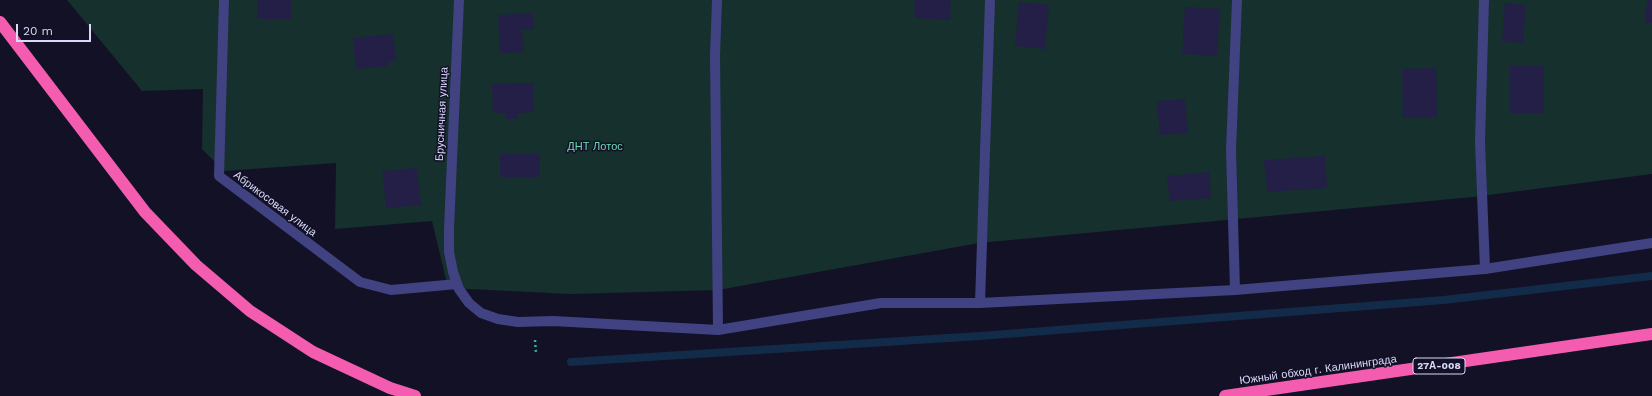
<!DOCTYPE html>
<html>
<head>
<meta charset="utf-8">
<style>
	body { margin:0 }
	#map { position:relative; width:1652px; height:396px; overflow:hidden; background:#131126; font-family:"Work Sans",sans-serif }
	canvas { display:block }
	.scale { position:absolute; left:16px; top:24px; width:75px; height:18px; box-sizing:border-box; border:2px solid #dad9fc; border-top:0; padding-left:5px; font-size:12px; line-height:14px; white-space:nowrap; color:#dad9fc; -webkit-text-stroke:3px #131126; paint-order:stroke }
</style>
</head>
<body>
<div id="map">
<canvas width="1652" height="396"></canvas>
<div class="scale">20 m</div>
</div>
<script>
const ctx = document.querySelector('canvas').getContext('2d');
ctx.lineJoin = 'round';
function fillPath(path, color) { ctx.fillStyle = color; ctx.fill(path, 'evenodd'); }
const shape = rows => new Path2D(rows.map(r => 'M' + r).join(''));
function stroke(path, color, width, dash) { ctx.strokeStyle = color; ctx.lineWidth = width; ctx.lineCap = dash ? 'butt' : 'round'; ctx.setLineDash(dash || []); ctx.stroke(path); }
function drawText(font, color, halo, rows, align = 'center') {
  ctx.font = font + ' "Work Sans",sans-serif'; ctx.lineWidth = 3; ctx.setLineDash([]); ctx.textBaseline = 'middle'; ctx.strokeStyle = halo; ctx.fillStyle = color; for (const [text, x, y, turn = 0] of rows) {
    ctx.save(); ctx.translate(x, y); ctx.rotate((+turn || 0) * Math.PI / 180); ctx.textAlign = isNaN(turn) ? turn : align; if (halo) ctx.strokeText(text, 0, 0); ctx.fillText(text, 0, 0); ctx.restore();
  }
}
fillPath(shape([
	[67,0,1652,0,1652,174,1473,197,979,243,718,290,570,294,448,288,432,221,335,229,336,163,224,171,202,149,203,89,142,91]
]), '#15302d');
stroke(shape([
	[571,362,980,336,1444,300,1652,276]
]), '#122b49', 8);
fillPath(shape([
	[257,0,291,0,291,19,257,19],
	[915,0,951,0,950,20,914,18],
	[1647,0,1652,0,1652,23,1645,22],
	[1019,2,1049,5,1045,49,1015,46],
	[1505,3,1526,5,1523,43,1502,41],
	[1185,7,1220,9,1217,56,1182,54],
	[533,13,534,29,522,30,524,52,500,53,498,15],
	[393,34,396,61,389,61,389,66,356,69,353,38],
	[1510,66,1544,66,1543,113,1510,113],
	[1436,68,1437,117,1403,118,1402,69],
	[533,83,534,112,517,113,517,119,506,119,506,113,493,113,492,84],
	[1185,99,1188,133,1160,135,1157,101],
	[500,154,540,154,540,177,500,177],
	[1325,156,1327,188,1267,192,1264,160],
	[417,168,421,205,386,208,382,171],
	[1209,172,1211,198,1170,201,1167,176]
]), '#241f46');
stroke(shape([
	[535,340,536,353]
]), '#38b1a1', 2.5, [2, 3]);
stroke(shape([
	[224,0,219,176,360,282,391,290,457,284],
	[717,0,715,56,718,330],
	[1484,0,1480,142,1485,269],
	[449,229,459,0],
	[1235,290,1231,150,1237,0],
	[980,303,990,0]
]), '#404282', 10);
stroke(shape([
	[449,229,449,252,453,272,459,289,469,303,481,313,498,319,518,322,553,321,718,330,881,303,980,303,1235,290,1485,269,1652,243]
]), '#404282', 10);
stroke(shape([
	[0,22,145,212,196,265,250,311,313,352,390,388,415,396],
	[1225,396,1652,334]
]), '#f45cb0', 12);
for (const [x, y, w] of [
	[1439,366,52]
]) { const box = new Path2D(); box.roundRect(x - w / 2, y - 8, w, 16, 3); ctx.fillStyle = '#131126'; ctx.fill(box); stroke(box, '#dad9fc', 1); }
drawText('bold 10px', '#dad9fc', null, [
	["27А-008",1439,366]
]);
drawText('11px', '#dad9fc', '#131126', [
	["Брусничная улица",442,114,-87],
	["Абрикосовая улица",275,204,37],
	["Южный обход г. Калининграда",1318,370,-8]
]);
drawText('11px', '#69d8b4', '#131126', [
	["ДНТ Лотос",595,147]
]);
</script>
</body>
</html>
